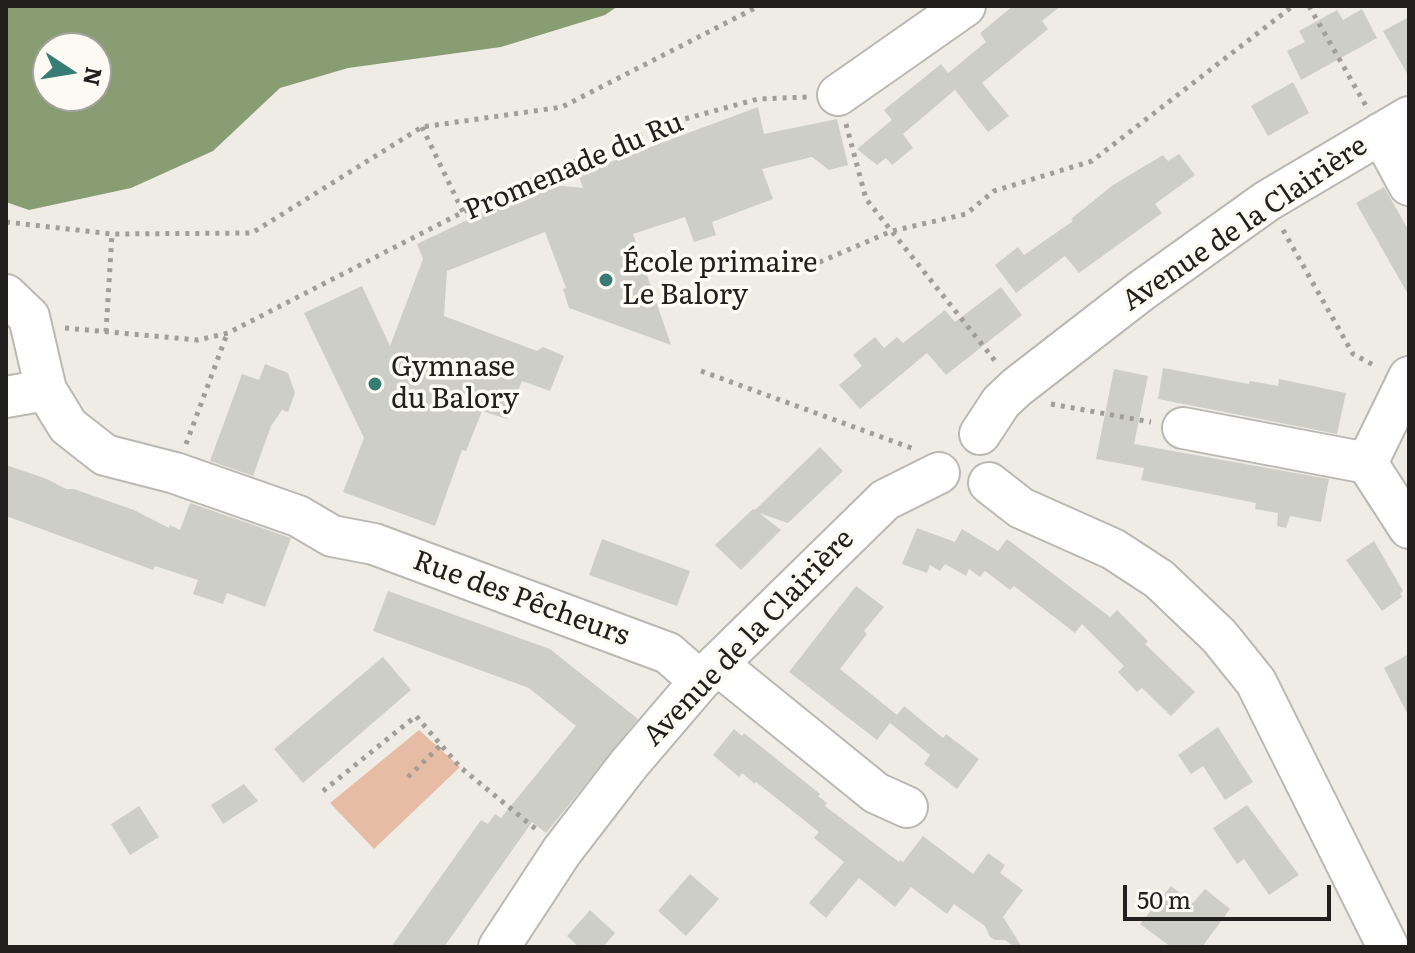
<!DOCTYPE html>
<html>
<head>
<meta charset="utf-8">
<style>
	body { margin:0 }
	#map { position:relative; width:1415px; height:953px; overflow:hidden; background:#efece6; font-family:Literata,serif }
	canvas { display:block }
	.frame { position:absolute; inset:0; border:8px solid #21201e; pointer-events:none }
	.north { position:absolute; left:32px; top:32px; width:80px; height:80px; box-sizing:border-box; background:#fcfaf3; border:2px solid #a4a39e; border-radius:50%; rotate:102deg; font-size:22px; font-weight:700; line-height:32px; text-align:center; color:#21201e }
	.north::after { content:''; display:block; margin:auto; width:28px; height:36px; background:#377d76; clip-path:polygon(50% 0,100% 100%,50% 72%,0 100%) }
	.scale { position:absolute; left:1123px; top:885px; width:208px; height:36px; box-sizing:border-box; border:4px solid #21201e; border-top:0; padding-left:10px; font-size:24px; line-height:28px; white-space:nowrap; color:#21201e; -webkit-text-stroke:6px #fcfaf3; paint-order:stroke }
</style>
</head>
<body>
<div id="map">
<canvas width="1415" height="953"></canvas>
<div class="frame"></div>
<div class="north">N</div>
<div class="scale">50 m</div>
</div>
<script>
const ctx = document.querySelector('canvas').getContext('2d');
ctx.lineJoin = 'round';
function fillPath(path, color) { ctx.fillStyle = color; ctx.fill(path, 'evenodd'); }
const shape = rows => new Path2D(rows.map(r => 'M' + r).join(''));
function stroke(path, color, width, dash) { ctx.strokeStyle = color; ctx.lineWidth = width; ctx.lineCap = dash ? 'butt' : 'round'; ctx.setLineDash(dash || []); ctx.stroke(path); }
function drawText(font, color, halo, rows, align = 'center') {
  ctx.font = font + ' Literata,serif'; ctx.lineWidth = 7; ctx.setLineDash([]); ctx.textBaseline = 'middle'; ctx.strokeStyle = halo; ctx.fillStyle = color; for (const [text, x, y, turn = 0] of rows) {
    ctx.save(); ctx.translate(x, y); ctx.rotate((+turn || 0) * Math.PI / 180); ctx.textAlign = isNaN(turn) ? turn : align; if (halo) ctx.strokeText(text, 0, 0); ctx.fillText(text, 0, 0); ctx.restore();
  }
}
fillPath(shape([
	[419,730,460,767,374,849,330,803]
]), '#e7bca4');
fillPath(shape([
	[6,6,618,6,605,15,501,47,348,68,280,88,213,151,131,188,29,210,6,202],
	[48,48,96,48,96,96,48,96]
]), '#889d71');
fillPath(shape([
	[1013,6,1061,6,1042,21,1048,29,982,83,1009,116,988,132,955,90,903,134,913,148,892,165,886,158,877,165,857,149,892,120,884,110,941,64,948,73,986,42,980,33],
	[1362,9,1377,38,1301,80,1287,51,1305,42,1299,31,1337,10,1343,20],
	[1409,17,1409,77,1383,31],
	[1293,82,1309,113,1268,136,1251,106],
	[758,107,764,134,837,119,848,165,829,170,812,157,762,169,773,199,712,222,716,235,694,242,685,217,633,234,671,345,569,308,563,289,566,288,545,232,447,271,444,316,537,351,543,347,564,356,550,391,522,381,507,419,482,411,466,451,462,450,435,526,343,492,364,438,304,313,362,286,390,346,423,259,417,244,543,184,583,188,578,174],
	[1179,154,1195,175,1155,204,1162,213,1079,273,1065,256,1016,293,995,265,1018,247,1024,255,1073,221,1071,219,1113,185,1163,155,1168,161],
	[1384,187,1409,231,1409,296,1356,203],
	[1001,287,1022,315,946,375,927,353,860,409,839,385,862,366,853,355,875,337,884,348,897,337,903,343,945,310,955,322],
	[265,364,288,373,295,393,288,412,282,410,271,426,253,476,210,461,242,374,259,380],
	[1163,368,1249,384,1250,381,1278,386,1279,379,1346,393,1337,434,1158,399],
	[1114,369,1148,376,1134,444,1329,479,1321,522,1290,516,1286,528,1277,526,1278,513,1255,509,1256,503,1141,480,1144,468,1096,459],
	[820,447,843,471,788,523,759,513,781,530,741,570,715,545,753,509,755,510],
	[6,465,47,479,66,489,74,489,134,510,169,528,170,525,180,530,190,503,288,537,291,538,265,607,227,593,223,604,193,594,198,580,155,566,153,570,6,516],
	[917,528,955,542,962,529,998,551,1007,539,1110,617,1117,610,1148,641,1145,644,1195,692,1171,716,1142,688,1137,692,1118,672,1124,666,1082,624,1075,633,1014,586,1010,590,985,571,980,577,969,569,966,576,945,564,940,571,930,565,927,573,902,564],
	[602,539,690,571,677,606,589,575],
	[1374,541,1403,591,1400,593,1402,597,1382,611,1346,560],
	[856,586,884,607,864,631,867,634,840,669,897,715,904,706,943,738,946,734,979,759,957,789,924,764,930,755,890,723,877,740,789,672],
	[388,591,550,649,638,719,546,833,532,822,444,947,391,947,481,820,488,824,495,814,501,818,576,726,529,688,373,631],
	[1409,654,1409,717,1384,668],
	[383,657,411,690,303,783,274,749],
	[1218,727,1253,782,1225,800,1203,766,1191,774,1178,755],
	[734,729,742,736,744,733,820,794,818,796,827,803,825,806,899,862,900,860,903,862,923,836,973,874,988,853,1005,865,1000,873,1023,890,1003,917,1022,947,1014,947,1005,940,995,940,990,937,985,926,954,904,947,914,911,887,895,907,859,878,826,918,809,903,844,862,814,838,819,832,756,782,755,784,742,773,739,777,713,755],
	[244,784,258,801,223,824,211,805],
	[1247,805,1299,875,1269,895,1244,859,1237,864,1213,828],
	[139,806,159,837,130,855,111,824],
	[690,874,719,899,686,936,658,911],
	[1171,886,1193,903,1205,889,1230,909,1202,947,1171,947,1140,924],
	[590,910,615,933,603,947,579,947,567,936]
]), '#cecec8');
const minor = shape([
	[838,95,965,6],
	[1381,133,1409,185],
	[6,295,29,317,46,390,68,426,105,455,175,473,298,516,332,536,374,544,668,653,700,681],
	[1409,377,1367,463,1409,528],
	[6,397,46,390],
	[1183,428,1367,463],
	[980,434,1001,402,1017,387,1141,291,1267,201,1409,117],
	[989,483,1021,508,1113,549,1159,579,1219,636,1256,682,1388,947],
	[717,664,876,793,907,807],
	[499,947,562,851,629,764,700,681,885,500,939,473]
]);
stroke(minor, '#bab8b2', 44);
stroke(shape([
	[1309,6,1366,106],
	[846,124,866,199,996,362],
	[422,127,463,212],
	[6,222,112,234,252,233,422,127,562,107,759,6],
	[1283,230,1353,354,1377,367],
	[801,270,892,231,966,214,994,191,1092,161,1293,6],
	[65,328,198,340,228,333,502,192,666,124,758,99,807,97],
	[106,332,112,234],
	[701,371,914,449],
	[1051,404,1151,422],
	[186,444,227,334],
	[408,777,441,745],
	[323,791,416,716,460,767,537,830]
]), '#a19e9a', 5, [4, 6]);
stroke(minor, '#fff', 40);
for (const [x, y, r, color] of [
	[606,280,8,"#377d76"],
	[375,384,8,"#377d76"]
]) { const dot = new Path2D(); dot.arc(x, y, r, 0, 2 * Math.PI); ctx.fillStyle = color; ctx.fill(dot); stroke(dot, '#fcfaf3', 3); }
drawText('28px', '#21201e', '#fcfaf3', [
	["Promenade du Ru",574,167,-23],
	["Avenue de la Clairière",1245,224,-34],
	["Rue des Pêcheurs",521,599,20],
	["Avenue de la Clairière",749,638,-46]
]);
drawText('28px', '#21201e', '#fcfaf3', [
	["École primaire",622,264],
	["Le Balory",622,296],
	["Gymnase",391,368],
	["du Balory",391,400]
], 'left');
</script>
</body>
</html>
